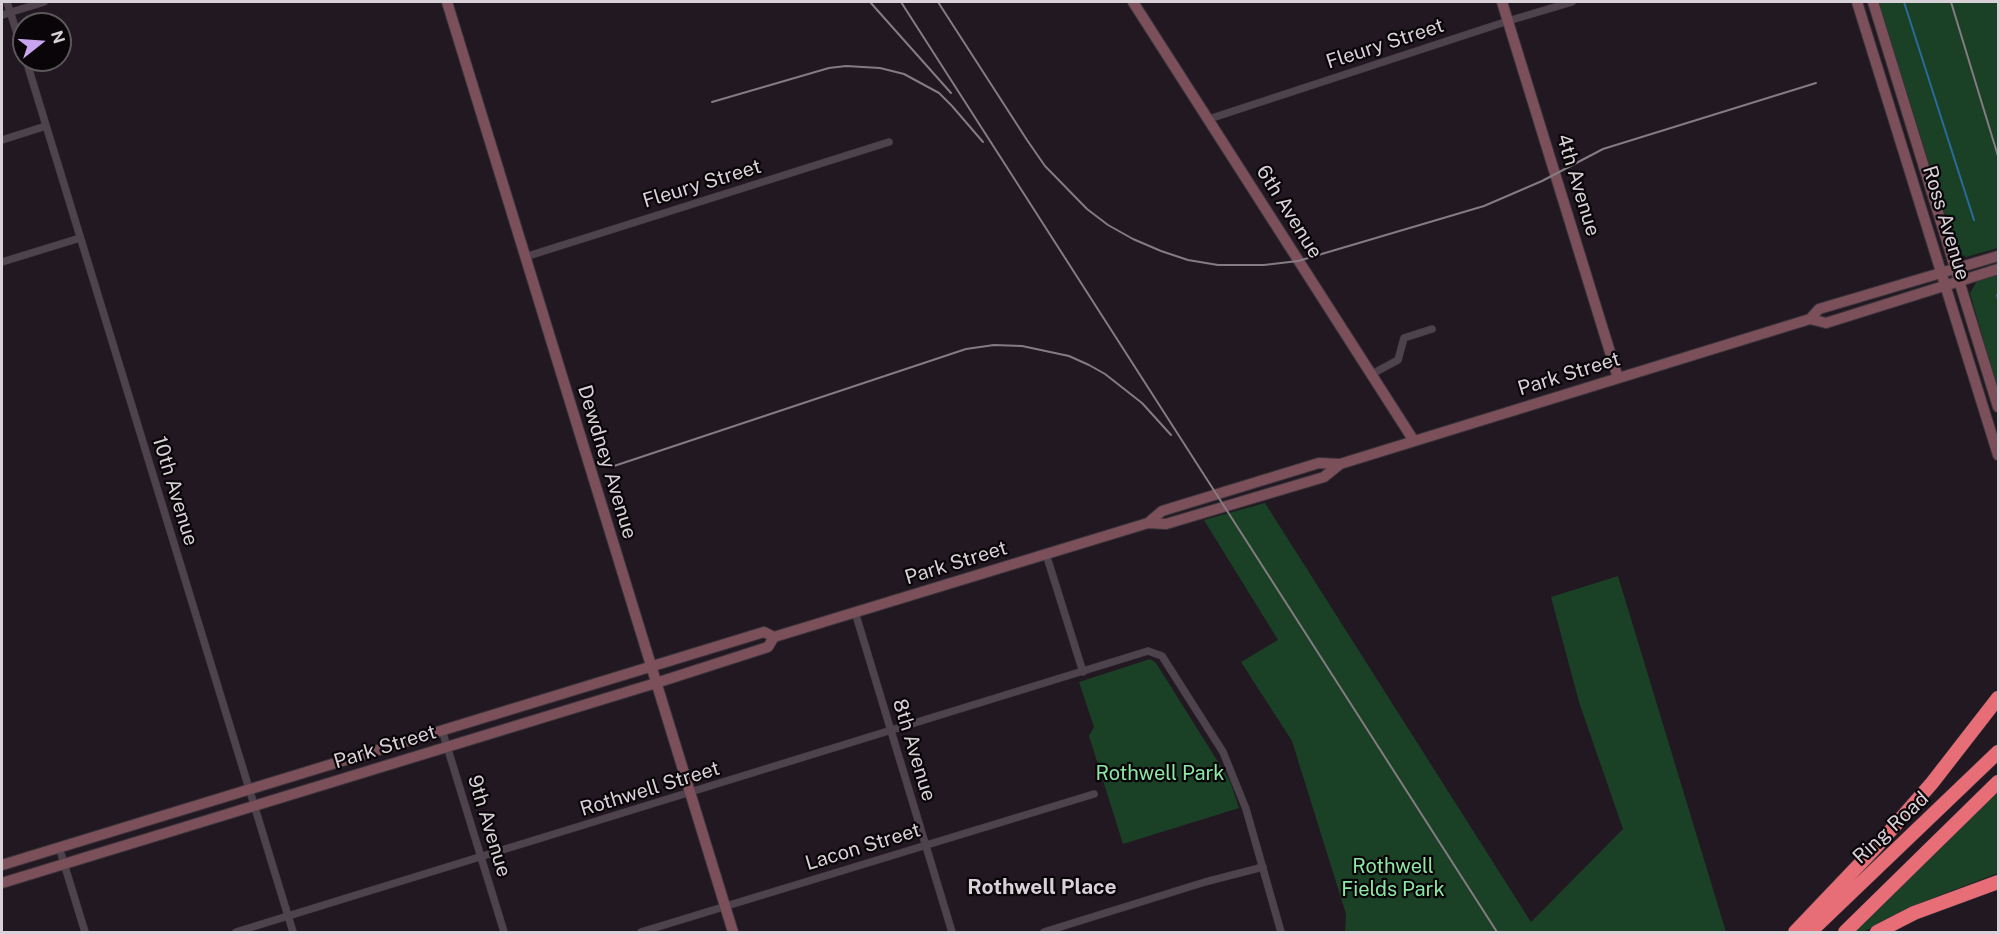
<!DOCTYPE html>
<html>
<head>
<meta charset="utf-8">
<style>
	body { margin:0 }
	#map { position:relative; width:2000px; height:934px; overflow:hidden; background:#221821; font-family:"Public Sans",sans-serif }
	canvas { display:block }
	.frame { position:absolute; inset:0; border:3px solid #d8d1d7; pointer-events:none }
	.north { position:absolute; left:12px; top:12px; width:60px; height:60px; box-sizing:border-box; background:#090508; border:2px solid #5c575b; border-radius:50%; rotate:73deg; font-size:16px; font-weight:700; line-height:24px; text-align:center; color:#d8d1d7 }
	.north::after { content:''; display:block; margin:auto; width:21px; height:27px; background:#c8a5ee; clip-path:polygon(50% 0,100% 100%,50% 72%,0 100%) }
</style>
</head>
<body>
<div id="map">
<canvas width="2000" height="934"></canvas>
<div class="frame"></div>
<div class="north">N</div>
</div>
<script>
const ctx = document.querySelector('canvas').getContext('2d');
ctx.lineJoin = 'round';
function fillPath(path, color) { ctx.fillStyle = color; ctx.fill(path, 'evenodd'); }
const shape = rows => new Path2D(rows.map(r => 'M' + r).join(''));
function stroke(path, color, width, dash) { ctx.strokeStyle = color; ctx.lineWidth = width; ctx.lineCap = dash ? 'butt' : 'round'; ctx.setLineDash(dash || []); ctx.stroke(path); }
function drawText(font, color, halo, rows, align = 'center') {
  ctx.font = font + ' "Public Sans",sans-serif'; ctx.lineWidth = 4.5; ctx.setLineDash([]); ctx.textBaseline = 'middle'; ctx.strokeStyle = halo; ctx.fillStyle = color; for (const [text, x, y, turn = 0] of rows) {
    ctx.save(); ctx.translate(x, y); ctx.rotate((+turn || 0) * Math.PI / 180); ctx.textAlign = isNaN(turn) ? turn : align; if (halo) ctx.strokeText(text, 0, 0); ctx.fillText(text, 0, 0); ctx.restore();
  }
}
fillPath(shape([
	[1879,2,1998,2,1998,248,1966,257,1956,251],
	[1998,274,1998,390,1970,293,1977,281],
	[1265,503,1531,922,1623,829,1579,702,1551,597,1618,576,1726,932,1345,932,1346,914,1292,741,1241,662,1278,640,1204,520],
	[1150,659,1156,663,1230,781,1239,808,1123,844,1089,736,1094,727,1079,682],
	[1998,790,1998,873,1920,903,1863,932,1852,932]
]), '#1a4125');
stroke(shape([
	[1904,2,1974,220],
	[1997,295,1998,299]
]), '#2b6b9c', 2);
const street = shape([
	[7,2,24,55],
	[2,15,44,2],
	[26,60,293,932],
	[1209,119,1508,21,1572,2],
	[2,140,46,126],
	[525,257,889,142],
	[2,262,80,238],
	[1372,374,1398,360,1404,338,1432,329],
	[1046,554,1083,672],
	[855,612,952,932],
	[442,730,504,932],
	[59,847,85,932],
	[236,932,1148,651,1162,656,1223,752,1246,809,1281,932],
	[641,932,1094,794],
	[1044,932,1205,882,1263,867]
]);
const secondary = shape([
	[447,2,733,932],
	[1133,2,1414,441],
	[1502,2,1618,378],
	[1857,2,1998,455],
	[1873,2,1998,407],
	[1810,319,1819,309,1998,256],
	[1148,523,1162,511,1319,463,1340,464,1810,319,1826,323,1998,269],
	[2,865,764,632,774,637,1148,523,1166,524,1324,477,1340,464],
	[2,883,656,683,768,647,774,637]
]);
const highway = shape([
	[1795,932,1877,846,1932,783,1998,698],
	[1810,932,1998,752],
	[1845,932,1998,782],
	[1877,932,1914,913,1998,882]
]);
stroke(street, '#3c353c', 8);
stroke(secondary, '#3c353c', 12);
stroke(highway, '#3c353c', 15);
stroke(street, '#4e434d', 7);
stroke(secondary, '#7c505a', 10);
stroke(highway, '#e76e77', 14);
stroke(shape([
	[870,2,951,93],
	[901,2,1497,932],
	[938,2,1027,140,1045,166,1087,209,1108,225,1133,239,1161,251,1188,260,1218,265,1264,265,1298,261,1484,206,1542,181,1603,149,1816,83],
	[1951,2,1998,156],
	[712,102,829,68,846,66,880,68,904,74,939,93,952,106,983,142],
	[611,467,966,349,994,345,1022,346,1069,356,1089,365,1105,374,1142,403,1171,435]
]), '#847b83', 2);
drawText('20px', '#d8d1d7', '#090508', [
	["Fleury Street",1385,44,-18],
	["Fleury Street",702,184,-17],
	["4th Avenue",1578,185,73],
	["6th Avenue",1289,212,58],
	["Ross Avenue",1946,223,73],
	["Park Street",1569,374,-17],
	["Dewdney Avenue",607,462,73],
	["10th Avenue",175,491,73],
	["Park Street",956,563,-17],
	["Park Street",385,747,-17],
	["8th Avenue",914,750,73],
	["Rothwell Street",650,789,-17],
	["9th Avenue",489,826,73],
	["Ring Road",1891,828,-43],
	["Lacon Street",863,847,-17]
]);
drawText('20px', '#8be7a3', '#090508', [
	["Rothwell Park",1160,774],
	["Rothwell",1393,867],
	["Fields Park",1393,890]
]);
drawText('bold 21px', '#d8d1d7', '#090508', [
	["Rothwell Place",1042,888]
]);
</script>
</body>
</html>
